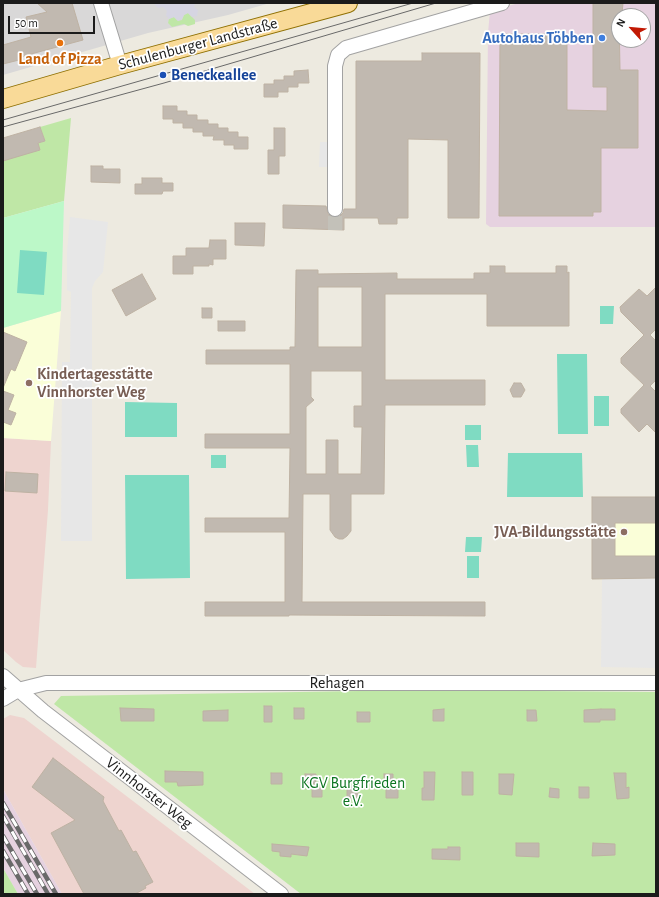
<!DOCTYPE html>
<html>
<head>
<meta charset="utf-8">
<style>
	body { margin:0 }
	#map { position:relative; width:659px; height:897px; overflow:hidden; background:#edeae0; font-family:"Alegreya Sans",sans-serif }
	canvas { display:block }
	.frame { position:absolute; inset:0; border:4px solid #1b1b1b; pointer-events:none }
	.north { position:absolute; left:611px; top:8px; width:40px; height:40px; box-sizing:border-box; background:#fff; border:1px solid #a4a4a4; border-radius:50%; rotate:297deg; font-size:11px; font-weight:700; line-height:16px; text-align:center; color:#1b1b1b }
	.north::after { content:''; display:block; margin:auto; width:14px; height:18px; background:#c21904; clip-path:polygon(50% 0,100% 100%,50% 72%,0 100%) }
	.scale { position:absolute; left:8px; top:16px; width:87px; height:18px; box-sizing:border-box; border:2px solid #1b1b1b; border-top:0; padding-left:5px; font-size:12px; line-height:14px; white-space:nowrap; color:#1b1b1b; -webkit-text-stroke:3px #fff; paint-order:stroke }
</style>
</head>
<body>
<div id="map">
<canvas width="659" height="897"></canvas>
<div class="frame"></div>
<div class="north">N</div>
<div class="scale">50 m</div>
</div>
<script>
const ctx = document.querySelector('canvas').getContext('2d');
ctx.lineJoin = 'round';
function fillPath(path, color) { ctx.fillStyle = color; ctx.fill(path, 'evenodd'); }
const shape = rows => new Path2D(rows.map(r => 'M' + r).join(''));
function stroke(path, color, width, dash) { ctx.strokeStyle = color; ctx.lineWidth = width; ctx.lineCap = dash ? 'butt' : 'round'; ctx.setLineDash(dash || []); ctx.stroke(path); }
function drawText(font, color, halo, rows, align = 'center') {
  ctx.font = font + ' "Alegreya Sans",sans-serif'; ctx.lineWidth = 3.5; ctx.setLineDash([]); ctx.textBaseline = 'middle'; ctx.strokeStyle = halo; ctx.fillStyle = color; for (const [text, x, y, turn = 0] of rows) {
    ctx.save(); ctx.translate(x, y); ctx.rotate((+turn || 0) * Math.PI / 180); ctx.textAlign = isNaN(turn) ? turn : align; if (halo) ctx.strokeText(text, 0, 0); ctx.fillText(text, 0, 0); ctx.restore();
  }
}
fillPath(shape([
	[3,3,270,3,228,15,148,33,3,75]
]), '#d9d8d8');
fillPath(shape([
	[3,438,51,441,48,510,36,668,23,667,16,662,3,650],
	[10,715,24,718,255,894,62,894,3,789,3,719]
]), '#eed4cf');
fillPath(shape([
	[519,3,656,3,656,227,490,227,486,224,488,33,490,11],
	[619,16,643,16,643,40,619,40],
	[3,789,62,894,18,894,3,868]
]), '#e6d2e0');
fillPath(shape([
	[61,311,51,441,3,438,3,328],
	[592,497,656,497,656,578,592,579]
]), '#fafed8');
fillPath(shape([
	[188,13,195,20,195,24,188,26,184,24,172,27,168,23,169,19,174,17,178,21,182,20,184,15],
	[71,118,64,201,3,218,3,153,40,150,38,143,45,141,40,127],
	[418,690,656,692,656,894,301,894,54,704,61,696],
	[3,868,18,894,3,894]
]), '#bfe7a6');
fillPath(shape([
	[64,201,61,311,3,328,3,218]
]), '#bcf8c8');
fillPath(shape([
	[20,250,47,252,44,295,17,293],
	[600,306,614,306,613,324,600,324],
	[557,354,587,354,588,434,558,434],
	[594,396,609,396,609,426,594,426],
	[125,402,177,403,177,437,125,437],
	[465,425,481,425,481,440,465,440],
	[466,445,478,445,479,467,467,467],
	[508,453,582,453,583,497,507,497],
	[211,455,226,455,226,468,211,468],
	[125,475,189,475,190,578,126,579],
	[466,537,482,537,481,552,465,552],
	[467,556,479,556,479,578,467,578]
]), '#7fdbc2');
fillPath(shape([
	[320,142,329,142,328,167,319,167],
	[70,217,108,222,103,272,95,281,92,288,92,541,61,541,62,362,70,362,71,292,67,290,67,252],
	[604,578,656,578,656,668,601,667,602,579]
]), '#e7e7e7');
fillPath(shape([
	[155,3,195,3,194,7,198,10,197,16,192,17,188,13,184,15,182,19,178,21,174,17,169,19,166,15,167,11,163,7,158,8,155,5]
]), '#d6d5e2');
const building = shape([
	[37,3,72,3,83,40,31,54,19,58,19,60,3,64,3,45,31,37,26,17,47,12,37,3],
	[593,3,623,3,622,14,620,14,620,16,619,16,620,70,638,70,638,148,601,148,601,212,593,212,593,216,499,216,500,34,567,34,567,110,607,111,607,87,593,87,593,3],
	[422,53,480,53,479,218,448,218,448,140,408,139,408,218,397,218,397,224,379,224,378,218,344,218,344,230,283,228,283,205,326,206,328,214,335,217,340,216,343,213,344,209,356,209,356,61,422,61,422,53],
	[308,70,309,83,298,83,298,87,288,87,288,92,278,92,278,97,264,97,264,84,274,84,274,80,284,80,284,76,294,76,294,71,308,70],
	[163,106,177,106,177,111,187,111,187,115,197,115,197,120,208,120,208,124,218,124,218,128,228,128,228,132,238,132,238,137,248,137,248,149,234,149,234,145,224,145,224,140,213,140,214,136,203,136,203,132,193,132,193,128,183,128,183,123,173,123,173,119,163,119,163,106],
	[40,127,45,141,38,143,40,150,3,161,3,138,40,127],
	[274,128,285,128,285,156,279,156,279,174,268,174,268,150,274,150,274,128],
	[91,166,103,166,103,169,120,169,120,183,91,182,91,166],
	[142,178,162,178,162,183,173,183,173,191,163,191,162,194,135,194,135,184,142,184,142,178],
	[235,223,265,223,264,246,235,245,235,223],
	[210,240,226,240,226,259,213,259,213,265,209,264,209,266,193,266,193,274,173,274,173,256,186,256,186,248,209,248,210,240],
	[490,266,505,266,505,273,556,273,556,266,567,266,567,273,569,272,569,326,487,326,487,294,385,294,385,380,485,380,485,405,385,405,384,494,351,494,351,531,347,536,343,539,339,539,335,537,330,530,330,494,303,494,302,602,485,602,485,616,289,615,289,616,205,616,205,602,285,602,285,532,205,532,205,518,289,518,290,448,205,448,205,434,290,434,290,364,206,364,206,350,290,350,290,347,295,347,296,270,318,270,318,274,397,273,397,279,474,279,474,273,490,273,490,266],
	[318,287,362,287,362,347,318,347,318,287],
	[311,371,362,371,362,406,354,406,354,427,362,427,361,474,338,474,338,440,326,440,326,474,306,474,306,407,314,400,311,397,311,371],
	[142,274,156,299,126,316,112,290,142,274],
	[656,287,656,329,650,335,656,341,656,380,650,386,656,392,656,433,647,424,639,432,621,413,621,409,644,385,621,363,621,358,644,335,621,312,620,307,639,289,647,296,656,287],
	[202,308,212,308,212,318,202,318,202,308],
	[218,321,245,321,245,331,218,331,218,321],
	[3,332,27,342,15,371,11,369,3,388,3,332],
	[514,383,521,383,525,390,521,397,513,397,510,390,514,383],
	[3,391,14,395,8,410,16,413,11,425,3,422,3,391],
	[6,472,38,474,37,493,5,491,6,472],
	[592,497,656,497,656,523,615,523,615,556,656,556,656,578,592,579,592,497],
	[264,706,272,706,272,722,264,722,264,706],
	[120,708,154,709,154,721,121,721,120,708],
	[294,708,304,708,304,719,294,719,294,708],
	[444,709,444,721,433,721,433,710,444,709],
	[601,709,615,709,615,720,600,720,600,722,584,722,584,710,601,709],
	[228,710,228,721,203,721,203,711,228,710],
	[527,710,536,710,537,721,527,721,527,710],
	[357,712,370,712,370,722,357,722,357,712],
	[53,758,104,797,103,801,119,831,121,830,133,852,136,851,153,882,145,886,146,888,135,894,84,894,51,833,75,820,32,787,53,758],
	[165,771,203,772,203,785,178,786,177,782,165,782,165,771],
	[424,772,435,772,434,800,422,800,422,788,424,788,424,772],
	[462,772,473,772,473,795,462,795,462,772],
	[271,773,282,773,282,784,271,784,271,773],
	[614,773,626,773,626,788,629,787,629,798,617,799,614,773],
	[305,774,316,774,316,784,305,784,305,774],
	[384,774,393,774,393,784,384,784,384,774],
	[499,774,514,774,512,795,499,794,499,774],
	[347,786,358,786,358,798,347,798,347,786],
	[312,787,322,788,322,797,312,797,312,787],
	[579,787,589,787,589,798,579,798,579,787],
	[550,788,559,789,559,798,549,797,550,788],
	[386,789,398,789,398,798,386,798,386,789],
	[516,843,539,843,539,857,516,856,516,843],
	[593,843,615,844,615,855,592,856,593,843],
	[272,844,309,847,307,856,291,854,291,857,280,856,280,852,272,851,272,844],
	[448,847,460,847,460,860,432,859,432,849,448,849,448,847]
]);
fillPath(building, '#c1b9b0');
stroke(building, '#beb2a3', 1);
stroke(shape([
	[335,230,335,209]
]), '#c3c1b9', 14, [14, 7]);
const minor = shape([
	[101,3,120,65],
	[335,209,335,66,338,55,346,48,502,3],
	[3,676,43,711,281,894],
	[3,699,18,690,46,683,656,683]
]);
const major = shape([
	[3,99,120,65,348,3]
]);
stroke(minor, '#a2a2a2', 16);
stroke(major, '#8f7003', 20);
stroke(minor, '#fff', 14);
stroke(major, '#f9da98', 18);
stroke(shape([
	[3,120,413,3],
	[3,127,164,83,436,3]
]), '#696969', 1);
const rail = shape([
	[3,803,56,894],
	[3,816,48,894],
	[3,836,37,894],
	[3,851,28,894]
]);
stroke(rail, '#696969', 4.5);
stroke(rail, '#fff', 3, [9]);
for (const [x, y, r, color] of [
	[602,38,4,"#3f7fe0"],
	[60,43,4,"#e8710a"],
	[163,75,4,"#1a4fb4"],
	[29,383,4,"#8d6e63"],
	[624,532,4,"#8d6e63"]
]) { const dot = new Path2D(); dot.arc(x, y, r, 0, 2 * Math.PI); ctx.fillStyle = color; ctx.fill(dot); stroke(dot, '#fff', 1.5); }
drawText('bold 16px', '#366cbe', '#fff', [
	["Autohaus Többen",594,38]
], 'right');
drawText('16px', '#1b1b1b', '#fff', [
	["Schulenburger Landstraße",198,44,-15],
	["Rehagen",337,683],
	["Vinnhorster Weg",149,793,38]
]);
drawText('bold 16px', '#c56008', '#fff', [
	["Land of Pizza",60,59]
]);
drawText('bold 16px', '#164399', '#fff', [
	["Beneckeallee",171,75]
], 'left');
drawText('bold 16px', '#785e54', '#fff', [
	["Kindertagesstätte",37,374],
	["Vinnhorster Weg",37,392],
	["JVA-Bildungsstätte",616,532,"right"]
], 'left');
drawText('16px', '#0d7521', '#fff', [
	["KGV Burgfrieden",353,783],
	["e.V.",353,801]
]);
</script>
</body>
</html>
